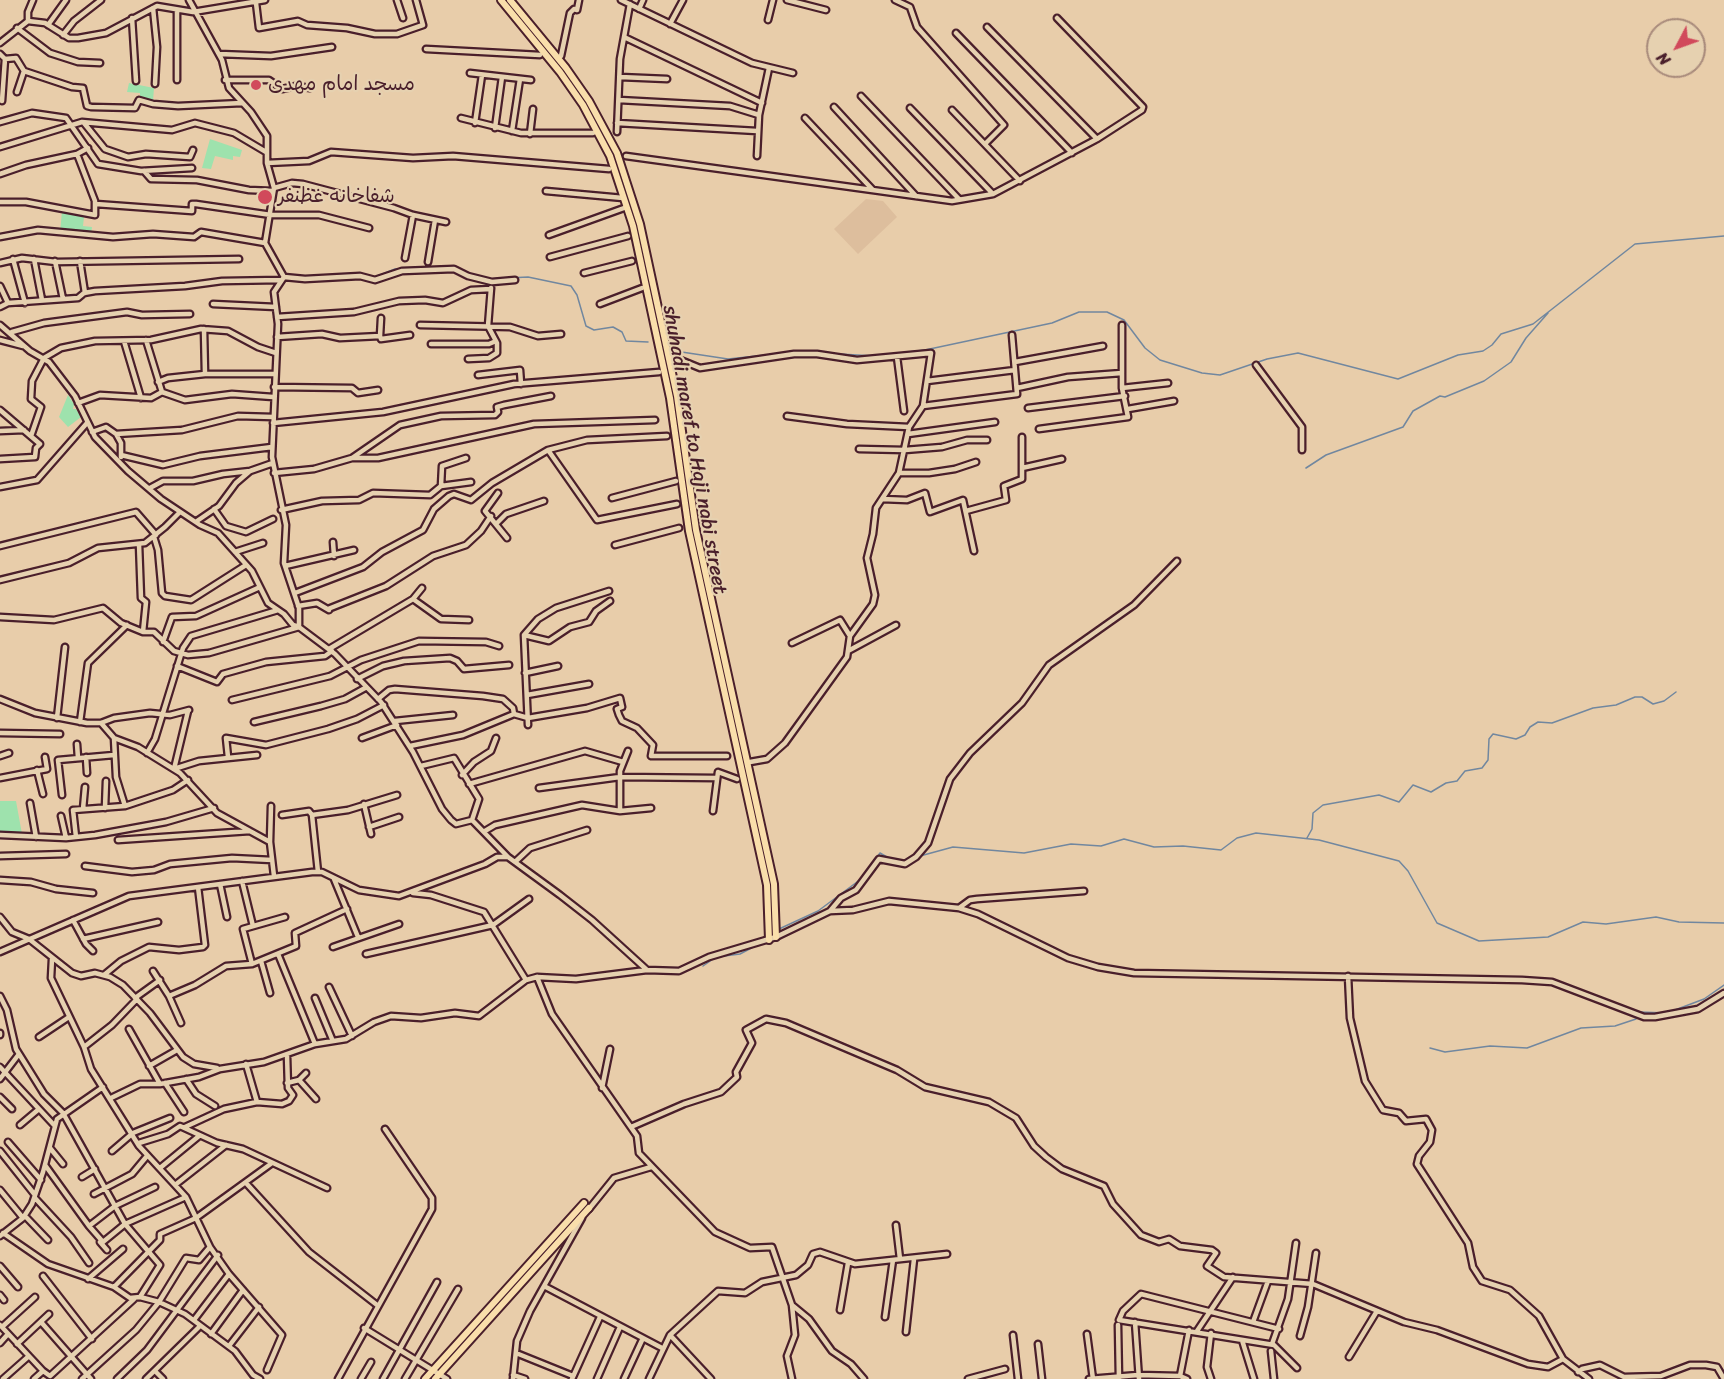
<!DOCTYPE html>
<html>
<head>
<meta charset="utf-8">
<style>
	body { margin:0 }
	#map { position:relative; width:1724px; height:1379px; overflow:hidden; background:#e8cdaa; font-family:Sriracha,sans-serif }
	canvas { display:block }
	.north { position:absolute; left:1646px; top:18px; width:60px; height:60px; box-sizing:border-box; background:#e6d1b0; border:2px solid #a88a7b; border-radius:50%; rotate:229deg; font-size:16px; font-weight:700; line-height:24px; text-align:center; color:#4a1f2b }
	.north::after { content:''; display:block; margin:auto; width:21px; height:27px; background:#d1495b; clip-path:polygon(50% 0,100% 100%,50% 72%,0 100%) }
</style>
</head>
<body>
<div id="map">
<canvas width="1724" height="1379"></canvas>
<div class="north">N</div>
</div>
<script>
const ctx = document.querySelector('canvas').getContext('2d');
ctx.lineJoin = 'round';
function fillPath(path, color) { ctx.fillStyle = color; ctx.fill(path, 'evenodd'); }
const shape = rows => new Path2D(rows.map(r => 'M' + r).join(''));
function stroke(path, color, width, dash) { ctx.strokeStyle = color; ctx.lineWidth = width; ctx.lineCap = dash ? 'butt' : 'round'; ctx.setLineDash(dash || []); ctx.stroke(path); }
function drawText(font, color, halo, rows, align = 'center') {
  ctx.font = font + ' Sriracha,"Playpen Sans Arabic",sans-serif'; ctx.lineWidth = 4.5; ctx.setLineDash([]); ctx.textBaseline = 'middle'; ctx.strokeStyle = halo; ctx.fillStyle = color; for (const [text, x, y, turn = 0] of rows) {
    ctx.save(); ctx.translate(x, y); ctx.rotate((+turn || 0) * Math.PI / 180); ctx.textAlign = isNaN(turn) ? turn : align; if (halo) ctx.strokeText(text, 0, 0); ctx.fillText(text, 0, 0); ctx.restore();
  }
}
fillPath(shape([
	[866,199,883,201,897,217,858,254,834,229]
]), '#ddbe9d');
fillPath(shape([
	[129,83,154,88,153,101,140,99,140,93,127,92],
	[210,139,242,150,240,157,233,156,233,160,215,156,211,169,202,168],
	[62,211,84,217,83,226,92,227,91,234,60,233],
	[68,395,74,404,73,409,76,409,81,417,68,427,59,417],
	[0,801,16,801,22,834,0,834]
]), '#9ee2ad');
stroke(shape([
	[377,276,395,269,444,267],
	[488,279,528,277,571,286,577,295,586,326,594,330,613,327,622,332,626,341,648,342],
	[675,351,728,359,785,353],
	[802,352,876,356,925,350,1052,323,1079,312,1107,312,1124,320,1145,348,1160,360,1202,373,1220,375,1267,359,1298,353,1398,379,1458,355,1483,351,1492,345,1501,334,1533,324,1635,244,1724,236],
	[1306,468,1326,455,1403,427,1413,411,1440,396,1445,397,1484,381,1511,362,1526,338,1548,313],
	[1307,838,1312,829,1313,813,1323,805,1379,795,1399,802,1413,785,1431,792,1446,783,1457,781,1465,771,1482,768,1488,760,1489,739,1493,734,1516,739,1525,735,1530,727,1538,722,1552,723,1593,708,1616,705,1635,697,1642,697,1653,704,1664,701,1676,692],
	[920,856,953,847,1024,853,1071,844,1101,846,1124,839,1154,847,1183,846,1221,850,1237,838,1256,833,1319,840,1399,861,1408,871,1437,923,1479,941,1548,937,1583,922,1606,924,1656,917,1679,922,1724,923],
	[779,929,818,911,861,879,880,853,892,860],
	[703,966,716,957,740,954,757,945],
	[1639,1012,1667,1013,1704,999,1724,985],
	[1430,1048,1445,1052,1490,1046,1527,1048,1581,1028,1615,1026,1636,1019]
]), '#71879f', 1.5);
const minor = shape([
	[189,0,222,60,229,88,251,112,267,136,267,163,274,188,265,243,284,277,305,279,360,276,375,280,402,271,454,269,468,276,492,282,515,280],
	[397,0,403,18],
	[621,0,752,63,793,73],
	[787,0,826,10],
	[895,0,910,7,917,27,1004,125,985,144],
	[256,3,259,28,298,21,307,25,347,28,375,34,397,34,423,25,416,0],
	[153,8,157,47,155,84],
	[639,9,643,0],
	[177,10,177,80],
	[132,18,136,81],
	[768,20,773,0],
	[28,21,28,12,33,0],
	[670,24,683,0],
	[48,25,66,0],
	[987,27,1097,139],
	[17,28,50,53,78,62,100,63],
	[956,33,1072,153],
	[63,35,74,21,101,0],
	[624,37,762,103],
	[0,43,28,21,45,23,69,38,78,38,106,33,157,6,193,12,265,0],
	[426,49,540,55],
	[0,54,5,59,16,58,24,71,17,92],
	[219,54,271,56,332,47],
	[561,56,570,13,574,9,577,10,579,0],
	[24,71,72,87,83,88,87,106,91,107,135,108,139,100,153,104,178,106,242,103],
	[470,73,531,80],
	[620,77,667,79],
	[225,80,269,80,282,89,296,86,310,88],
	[861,96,959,199],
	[619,100,730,106,759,115],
	[2,101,5,59],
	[834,107,916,196],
	[910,108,993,194],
	[952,110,1020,181],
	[461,118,521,133,593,133],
	[805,118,873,190],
	[0,122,32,113,66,118,98,164,141,171,192,168],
	[84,123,105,149,128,157,146,154,190,157,193,150],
	[475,123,482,75],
	[617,123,757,131],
	[495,128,502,77],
	[512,131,520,79],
	[617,132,620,59,630,4],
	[530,134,533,109],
	[0,147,82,122,172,130,195,123,234,133,266,152],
	[626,156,952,201,993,194,1097,139,1142,110,1143,107,1057,18],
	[757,156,759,115,769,68],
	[267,163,309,161,331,152,413,158,453,156,609,169],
	[144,171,151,179,197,180,249,190,272,191],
	[0,174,26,165,77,154,88,148],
	[274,188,292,183,303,184,394,208,413,215,446,222],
	[546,191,623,198],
	[0,202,26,202,95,215,95,201,77,154],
	[96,204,192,211,192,204,196,204,271,215,319,215,369,228],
	[549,235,624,208],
	[0,237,38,230,113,237,153,234,194,237,201,232,265,243],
	[550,257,628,236],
	[405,258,413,215],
	[13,259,25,303],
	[34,259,42,300],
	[55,261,63,299],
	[80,261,85,293],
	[428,262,435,220],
	[0,263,22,258,56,262,239,259],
	[584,273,632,261],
	[0,286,8,303],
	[213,304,276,307],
	[600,304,642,288],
	[0,307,8,303,78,298,84,293,95,291,185,286,222,281,281,280],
	[277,317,354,312,399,301,425,300,443,303,471,290,491,289],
	[0,325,30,351,49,362,75,396,95,437,128,471,161,499,200,525,218,533,252,571,268,603,284,614,293,625,299,627,335,654,381,702,413,752,442,809,451,820,456,824,472,820,508,857],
	[420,325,510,327,538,336,561,334],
	[204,329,205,374],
	[12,332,44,323,127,312,142,315,190,314],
	[380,336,381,318],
	[277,337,322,334,340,338,380,336,381,339,410,335],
	[0,340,23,346],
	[146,340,162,392,185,400,232,394,273,397],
	[124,341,141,398],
	[431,344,489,344,496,341],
	[668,355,700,368,794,354,817,354,857,360,931,353,923,406,909,427,899,473,876,508,873,534,867,558,875,595,873,604,850,636,847,657,785,743,767,759,750,762],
	[897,357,904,411],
	[468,359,489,358,497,353,497,343,488,326,491,288],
	[1015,362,1103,346],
	[1256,365,1302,427,1302,450],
	[478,375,520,370,521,384],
	[927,381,1015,370],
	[158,382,168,378,205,374,274,374],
	[274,387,352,388,358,393,378,390],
	[1017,388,1068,377,1122,373],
	[1122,388,1168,383],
	[78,403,100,395,151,398,162,392],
	[923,406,1017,394,1012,335],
	[1028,408,1125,396],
	[1128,409,1174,401],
	[0,410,40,444,36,448,35,457,0,459],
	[787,416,847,424,909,427],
	[273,423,383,412,514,384,659,372],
	[1039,429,1128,417,1122,388,1122,325],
	[0,431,24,430],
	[92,432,106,427,116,434,121,443,121,457],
	[116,434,182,430,238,416,273,417],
	[908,434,995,422],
	[31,436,41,407,31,399,32,381,44,358,61,348,95,341,151,340,201,329,228,331,258,347,276,353],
	[859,449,905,450,942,447,967,440,987,440],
	[548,450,597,520,677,504],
	[121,455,163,465,200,456,272,447],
	[352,458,400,425,441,416,495,415,498,412,497,407,504,405,551,396],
	[1022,468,1062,459],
	[274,473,314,469,352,458,378,458,534,424,655,420],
	[899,473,929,473,955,469,976,462],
	[441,486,471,482],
	[0,487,37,480,87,423],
	[150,488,163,481,193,481,223,474,250,471,273,463],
	[498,493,485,511,507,538],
	[612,498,676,481],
	[882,499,907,500,925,493,930,512,963,500,974,551],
	[214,509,226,526,246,532,273,519],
	[281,510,322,501,359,500,373,493,430,495,441,486,442,466,466,458],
	[966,511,1006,500,1004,486,1022,479,1022,437],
	[197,521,219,506,236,483,250,471],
	[497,523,506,514,544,501],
	[154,537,158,550,162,593,165,596,191,600,246,565],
	[333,542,334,556],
	[139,544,141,598,146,602,143,632],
	[615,545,679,528],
	[0,546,136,512,156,535],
	[235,552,263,543],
	[285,566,354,550],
	[0,580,69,563,98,548,145,543,165,527,180,512],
	[295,593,363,567,382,552,423,530,434,509,449,496,454,494,471,500,492,483,548,450,587,440,667,436],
	[413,599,441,619,469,620],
	[298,606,317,603,329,610],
	[328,609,386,586,433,556,466,545,481,531,491,516],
	[0,617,54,620,103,608,121,623,143,632,154,632,174,651,188,655,209,653,299,627,299,608,284,563,286,525,272,457,278,324,274,292,284,277],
	[524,635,549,641,570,627,589,622,596,611,610,601],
	[163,642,172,617,196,616,260,587],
	[792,643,840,620,850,636],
	[329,649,413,599,422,588],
	[848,651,896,625],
	[177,666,217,682,223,674,266,662,325,656,332,651],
	[525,673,558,666],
	[357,679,383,666,404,661,450,658,457,661,464,669,509,665],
	[527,695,589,684],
	[0,699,35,713,87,723,101,723,114,718,150,713,170,715,189,710],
	[378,699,389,690,395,689,483,696,503,699,513,708,514,714],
	[232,700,330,676,361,660,419,641,486,642,499,646],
	[57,718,65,647],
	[395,721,453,715],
	[80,722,88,663,127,625],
	[254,722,321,706,345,699,365,688],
	[101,723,114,738,138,747,180,773,217,813,270,842,274,876],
	[528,725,524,635,538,619,556,608,609,591],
	[0,733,60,734],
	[114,738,116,777,125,806],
	[362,738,397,725],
	[77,744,78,758],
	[410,746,463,735,514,714,528,718,587,708,620,698,622,707,617,709,619,715,622,721,637,728,653,745,651,756,727,756],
	[147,753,155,739,183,648,191,636,278,610],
	[0,756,9,753],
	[86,757,87,773],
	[228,757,226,738,266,745,328,729,357,719,384,705],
	[421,766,454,758,479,799,472,820],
	[174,769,199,761,257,755],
	[174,769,188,711],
	[37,770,43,794],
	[462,775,474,762,491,751,496,738],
	[0,778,47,769,45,757],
	[469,784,585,751,623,762],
	[539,788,620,777,716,778],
	[62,795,58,760,114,755],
	[30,803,36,837],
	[364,804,371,834],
	[105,808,106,781],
	[83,809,85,787],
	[620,811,620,771,628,751],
	[713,811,718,772,737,779],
	[282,815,309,811,312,815,318,872],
	[312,815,348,810,397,795],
	[61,816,66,838],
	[369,827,399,817],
	[485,831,495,825,582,805,620,811,651,808],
	[0,835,66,838,95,835,166,822,214,808],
	[76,837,73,810,125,806,173,790,188,780],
	[118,840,250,831],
	[270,842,271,806],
	[0,856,66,854],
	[515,862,530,848,587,830],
	[85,866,132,872,154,870,170,864,232,858,272,860],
	[334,879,358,937],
	[0,880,31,882,56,889,93,893],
	[242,881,253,926],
	[220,884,227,917],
	[413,893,431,895,484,912,526,980],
	[959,908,970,900,977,899,1084,891],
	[830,911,841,898,856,890,879,859,905,864,916,857,928,843,950,779,970,753,1022,703,1049,665,1134,605,1177,561],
	[0,917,12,932,29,939,72,973,81,976,95,973,110,977,123,985,150,1013,183,1057,194,1064,217,1068],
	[73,920,86,944,93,951],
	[83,939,158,922],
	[333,947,399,924],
	[0,952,129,896,312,872,322,872,359,890,399,896,485,864,497,857,508,857,560,895,592,920,647,970,679,971,709,957,776,937,830,911,853,910,889,901,959,908,978,914,1068,958,1098,967,1134,973,1522,980,1552,982,1644,1017,1655,1017,1698,1009,1724,993],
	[278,954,315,1044],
	[366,954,493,925,529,899],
	[52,959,51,978,84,1047,91,1069,139,1146,186,1197,210,1247,229,1274,282,1335,267,1370],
	[261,961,270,993],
	[252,964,243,929,285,917],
	[153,971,169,996,181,1023],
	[104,975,121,961,149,947,179,950,203,947,205,945,198,887],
	[1348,976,1350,1018,1365,1081,1383,1110,1399,1113,1406,1121,1426,1119,1432,1130,1430,1142,1419,1156,1417,1164,1468,1243,1473,1267,1482,1281,1510,1290,1539,1316,1563,1359,1589,1379],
	[537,977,552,1014,637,1136,639,1153,715,1232,750,1248,772,1247,792,1305,795,1335,787,1356,792,1379],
	[329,987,352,1036],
	[0,996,7,1010,16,1049,44,1094,63,1113,125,1224,160,1265,140,1297],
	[169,996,195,985,226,966,252,964,296,946,295,933,347,909],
	[135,998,160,980],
	[315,998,332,1039],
	[129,1029,160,1084],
	[0,1033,0,1035],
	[39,1037,69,1017],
	[84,1047,112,1025,137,999],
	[246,1064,257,1102],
	[149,1066,177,1050],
	[0,1067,54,1125],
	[0,1079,19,1054],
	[186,1079,196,1094,215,1106],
	[299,1080,316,1099],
	[165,1083,184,1112],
	[287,1083,299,1080,306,1073],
	[602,1088,610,1049],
	[0,1097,12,1109],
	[111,1098,140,1084,160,1084,199,1077,220,1069,264,1062,315,1044,346,1039,374,1022,391,1016,421,1018,455,1013,479,1016,526,980,537,977,576,979,647,970],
	[20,1125,39,1109],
	[185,1127,224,1109,257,1102,282,1104,289,1101,293,1095,288,1088,287,1055],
	[631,1127,684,1104,721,1092,737,1077,736,1072,752,1043,746,1030,766,1019,786,1023,897,1070,925,1087,989,1102,1016,1118,1034,1146,1046,1157,1062,1169,1104,1186,1113,1204,1141,1235,1159,1242,1169,1239,1180,1246,1212,1250,1216,1253,1207,1266,1224,1277,1313,1284,1404,1322,1437,1330,1528,1364,1548,1367,1563,1359],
	[8,1142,41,1180],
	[139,1143,168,1134,180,1126,217,1143,243,1149,327,1188],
	[50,1148,63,1164],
	[0,1151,35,1195],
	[112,1151,133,1133,170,1118],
	[45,1165,89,1226],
	[160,1168,199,1136],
	[82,1177,95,1169],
	[246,1183,309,1252,377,1305],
	[175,1185,226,1145],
	[155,1187,115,1206,89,1226,103,1242,125,1224,186,1197],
	[0,1190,23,1218],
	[94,1194,132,1174,147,1156],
	[35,1198,71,1237,89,1263],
	[589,1209,614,1178,651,1167],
	[25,1216,48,1240],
	[896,1225,900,1259],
	[3,1233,48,1264,114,1287,130,1298,140,1297,159,1302,185,1314,235,1351,253,1375,260,1379],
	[0,1236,23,1218,32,1204,43,1172,57,1119,103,1087],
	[100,1242,107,1250],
	[0,1266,18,1287],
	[43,1276,92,1339],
	[88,1279,123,1249],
	[544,1286,662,1348],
	[114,1287,160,1240,160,1234,196,1218,272,1163],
	[0,1295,4,1300],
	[792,1305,809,1319,832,1351,851,1364,864,1379],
	[840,1310,848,1263],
	[885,1317,893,1260],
	[194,1320,229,1274],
	[41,1322,91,1379],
	[1135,1322,1139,1379],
	[1253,1322,1268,1281],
	[0,1325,43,1371,50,1376,134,1299],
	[1118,1325,1119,1379],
	[2,1327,35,1297],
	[364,1328,447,1379],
	[1279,1329,1141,1294,1123,1311,1119,1320,1274,1345,1297,1368],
	[1197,1331,1233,1277],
	[906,1332,914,1259],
	[1211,1333,1207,1367,1211,1379],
	[211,1334,243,1290],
	[1087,1334,1093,1379],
	[670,1335,711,1379],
	[1013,1335,1018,1379],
	[1300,1336,1308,1307,1316,1253],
	[1242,1340,1254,1379],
	[0,1343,8,1334],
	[17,1344,49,1314],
	[1038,1344,1042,1379],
	[1272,1344,1288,1299,1296,1243],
	[229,1346,259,1307],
	[1271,1351,1274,1379],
	[516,1353,573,1376],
	[1349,1357,1377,1311],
	[155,1371,163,1379],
	[1578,1372,1582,1369,1600,1365,1624,1377,1661,1376,1690,1365,1706,1365,1717,1367,1724,1379],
	[513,1375,525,1379],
	[1180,1376,1189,1330],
	[3,1379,29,1356],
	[34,1379,43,1371],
	[82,1379,136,1330,159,1302,186,1258,199,1260,210,1247],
	[117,1379,147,1350,218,1255],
	[146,1379,199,1327],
	[338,1379,432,1209,432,1198,385,1129],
	[361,1379,371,1362],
	[383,1379,437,1282],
	[405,1379,458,1289],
	[513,1379,517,1341,530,1311,582,1218],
	[572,1379,600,1317],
	[597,1379,620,1327],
	[624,1379,643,1338],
	[649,1379,670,1335,718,1291,745,1293,762,1282,796,1275,808,1265,813,1254,820,1252,855,1264,947,1254],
	[968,1379,1005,1369],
	[1089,1379,1138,1375,1180,1376,1187,1379]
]);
const major = shape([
	[501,0,560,72,583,105,610,156,633,226,670,398,689,531,767,885,769,940],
	[510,0,566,68,589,101,617,153,640,224,677,396,696,530,774,884,776,937],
	[425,1379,584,1203],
	[435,1379,589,1208]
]);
stroke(minor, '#4a1f2b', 9);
stroke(major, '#4a1f2b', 10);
stroke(minor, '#e6d1b0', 4.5);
stroke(major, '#f9deab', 6);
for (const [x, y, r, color] of [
	[256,85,6,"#d1495b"],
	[265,197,8,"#d1495b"]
]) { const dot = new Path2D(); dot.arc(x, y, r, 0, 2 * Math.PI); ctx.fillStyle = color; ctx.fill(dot); stroke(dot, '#e6d1b0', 2); }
drawText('20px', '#4a1f2b', '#e6d1b0', [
	["مسجد امام مهدی",268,85],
	["شفاخانه غظنفر",278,197]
], 'left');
drawText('20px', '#4a1f2b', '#e6d1b0', [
	["shuhadi maref to Haji nabi street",694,450,80]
]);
</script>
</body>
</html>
